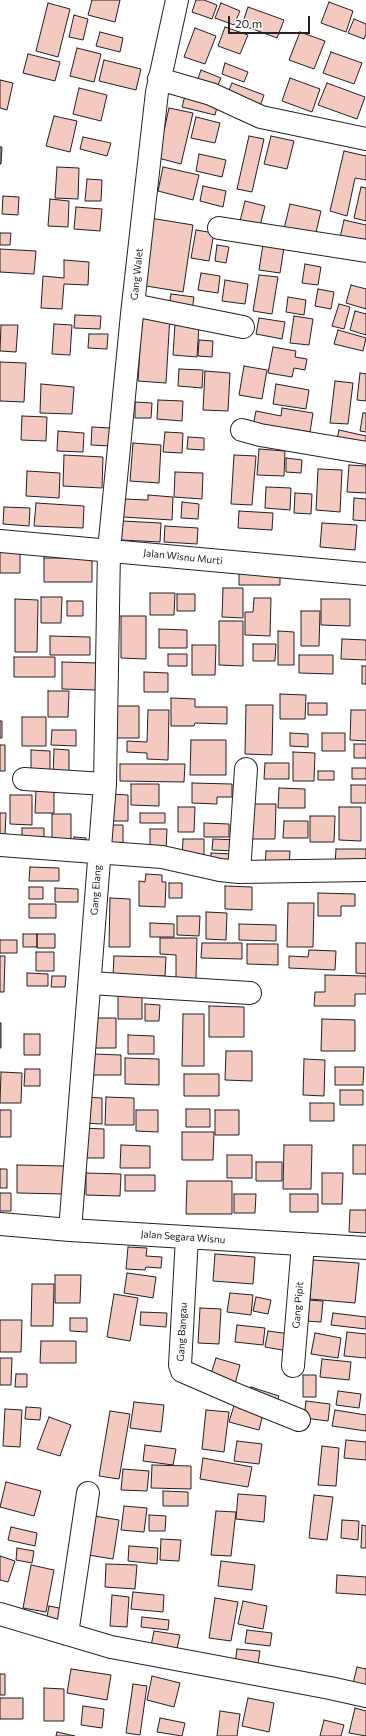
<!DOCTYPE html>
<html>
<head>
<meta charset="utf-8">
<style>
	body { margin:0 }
	#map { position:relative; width:366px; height:1736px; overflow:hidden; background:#fff; font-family:Commissioner,sans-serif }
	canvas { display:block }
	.scale { position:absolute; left:228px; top:16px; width:82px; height:18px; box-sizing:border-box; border:2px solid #222; border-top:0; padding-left:5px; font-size:12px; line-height:14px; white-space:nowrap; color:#222; -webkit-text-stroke:3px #fff; paint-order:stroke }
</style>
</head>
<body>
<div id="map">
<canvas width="366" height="1736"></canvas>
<div class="scale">20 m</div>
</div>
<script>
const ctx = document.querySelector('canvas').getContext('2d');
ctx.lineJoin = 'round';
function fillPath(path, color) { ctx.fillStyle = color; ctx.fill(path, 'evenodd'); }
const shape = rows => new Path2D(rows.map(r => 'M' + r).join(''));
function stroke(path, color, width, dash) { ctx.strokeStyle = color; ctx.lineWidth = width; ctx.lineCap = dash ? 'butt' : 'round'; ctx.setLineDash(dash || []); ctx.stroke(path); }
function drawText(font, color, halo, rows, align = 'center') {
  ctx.font = font + ' Commissioner,sans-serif'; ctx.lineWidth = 3; ctx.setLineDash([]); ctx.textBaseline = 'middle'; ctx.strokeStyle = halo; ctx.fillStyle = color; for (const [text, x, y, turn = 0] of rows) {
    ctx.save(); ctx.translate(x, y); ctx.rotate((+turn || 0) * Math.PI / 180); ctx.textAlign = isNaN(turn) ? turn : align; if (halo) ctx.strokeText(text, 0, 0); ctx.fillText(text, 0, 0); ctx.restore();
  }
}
const building = shape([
	[92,0,120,0,115,22,88,15,92,0],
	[196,0,204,0,217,5,212,19,192,12,196,0],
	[329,2,353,11,346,32,321,23,329,2],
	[48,3,70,9,58,57,36,51,48,3],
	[221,3,240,11,234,25,215,18,221,3],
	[248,7,284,20,277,38,242,25,248,7],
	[74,15,88,19,83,40,69,37,74,15],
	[354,19,366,24,366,34,364,39,348,33,354,19],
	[225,27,248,35,240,54,218,46,225,27],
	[195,28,216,36,205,64,184,57,195,28],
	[100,32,123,38,120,52,96,46,100,32],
	[300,32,325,41,314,69,289,60,300,32],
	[77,48,101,54,94,82,70,76,77,48],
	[331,52,362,63,354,84,323,73,331,52],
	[28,54,60,62,55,81,23,73,28,54],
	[104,60,141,69,136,90,99,81,104,60],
	[225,63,248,72,244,82,222,74,225,63],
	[201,70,221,78,215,92,196,84,201,70],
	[290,78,320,89,312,112,282,101,290,78],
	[0,80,13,83,7,110,0,108,0,80],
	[232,83,264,95,258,112,225,99,232,83],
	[327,83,365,97,357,119,318,105,327,83],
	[79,88,107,95,101,121,73,114,79,88],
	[186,92,219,99,215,115,182,107,186,92],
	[169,108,193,113,181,164,158,158,169,108],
	[54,116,77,121,70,152,46,146,54,116],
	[196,117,220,123,215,143,191,138,196,117],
	[249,136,264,139,252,192,237,189,249,136],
	[271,136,294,141,287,169,264,164,271,136],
	[83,137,111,143,107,156,80,149,83,137],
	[0,147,2,147,1,164,0,164,0,147],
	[344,151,366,156,366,180,355,178,347,216,330,211,344,151],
	[199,154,226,160,222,177,196,171,199,154],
	[57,167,79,168,78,199,55,198,57,167],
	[163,167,199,175,193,200,158,191,163,167],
	[87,179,102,180,101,201,85,201,87,179],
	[203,186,226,191,223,207,200,201,203,186],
	[361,187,366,188,366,221,354,218,361,187],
	[3,196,19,197,18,215,2,214,3,196],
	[50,199,69,201,68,227,48,226,50,199],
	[245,201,265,206,259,230,239,225,245,201],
	[290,204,321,211,314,241,283,233,290,204],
	[76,207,102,209,100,231,74,229,76,207],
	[150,218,193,225,183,292,140,285,150,218],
	[344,220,366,225,366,248,339,242,344,220],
	[196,230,214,233,209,261,191,258,196,230],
	[0,233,11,233,10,245,0,245,0,233],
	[264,238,285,241,280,273,259,270,264,238],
	[217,245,229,247,226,263,215,261,217,245],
	[0,249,36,251,34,274,0,272,0,249],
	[64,260,89,262,88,285,64,284,62,309,41,308,43,276,64,278,64,260],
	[305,264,321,267,318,285,302,283,305,264],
	[201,273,220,276,218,293,198,290,201,273],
	[259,275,278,277,272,314,253,311,259,275],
	[225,280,248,284,245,304,222,301,225,280],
	[351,285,366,289,366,309,346,303,351,285],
	[318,289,334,292,331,309,315,306,318,289],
	[171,294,194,297,192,311,169,307,171,294],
	[288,297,306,300,304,315,286,312,288,297],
	[339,304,350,307,344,329,332,326,339,304],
	[355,311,366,314,366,335,350,330,355,311],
	[75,315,101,316,100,329,74,328,75,315],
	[142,315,170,316,166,383,138,381,142,315],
	[294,316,313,319,309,345,290,343,294,316],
	[259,318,285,322,282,339,256,334,259,318],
	[54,324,72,325,70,355,52,354,54,324],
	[175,324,199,325,197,357,173,355,175,324],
	[1,325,18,325,16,352,0,351,1,325],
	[338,330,366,338,363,351,334,344,338,330],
	[89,334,108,334,107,349,88,348,89,334],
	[199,340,213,341,212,357,198,356,199,340],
	[273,347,296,351,295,357,307,359,305,370,294,368,292,377,268,373,273,347],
	[0,362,26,363,24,402,0,401,0,362],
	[244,366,267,370,262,399,239,395,244,366],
	[179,369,203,370,202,388,178,386,179,369],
	[205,371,230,373,228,411,203,410,205,371],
	[360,373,366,374,366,401,357,400,360,373],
	[335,381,353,383,348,424,330,423,335,381],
	[41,384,74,387,72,414,40,413,41,384],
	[276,384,309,390,306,409,273,404,276,384],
	[158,400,183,401,182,421,157,419,158,400],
	[135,402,152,403,151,418,135,418,135,402],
	[282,408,313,413,310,432,286,428,285,437,252,431,256,411,281,416,282,408],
	[363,413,366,413,366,432,360,431,363,413],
	[22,416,47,417,46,441,21,440,22,416],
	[92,427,110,428,109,446,91,445,92,427],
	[339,430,366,436,366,451,336,444,339,430],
	[58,431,84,433,83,452,57,451,58,431],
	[165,432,183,433,182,453,163,452,165,432],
	[188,437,204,438,204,450,187,449,188,437],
	[133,443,161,445,159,483,130,481,133,443],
	[259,449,285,451,284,476,257,475,259,449],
	[64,455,103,457,102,488,63,486,64,455],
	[234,455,256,456,252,505,231,504,234,455],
	[286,458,302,460,301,473,286,472,286,458],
	[349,465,366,466,366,493,347,492,349,465],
	[318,469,342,470,340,512,316,510,318,469],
	[27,471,60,473,59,498,26,496,27,471],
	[175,472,203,473,202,499,174,497,175,472],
	[266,487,291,488,290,510,265,508,266,487],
	[295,493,312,494,311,514,294,513,295,493],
	[148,495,173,497,172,520,123,517,124,499,148,500,148,495],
	[354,498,366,499,366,521,353,520,354,498],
	[182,502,199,504,198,519,181,518,182,502],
	[36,503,84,506,83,528,34,526,36,503],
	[4,507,30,508,29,526,3,524,4,507],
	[239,511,273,513,272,530,238,528,239,511],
	[122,521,161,523,160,542,121,540,122,521],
	[322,523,357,525,355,550,320,547,322,523],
	[165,526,198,528,197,544,164,542,165,526],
	[0,550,20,551,20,573,0,573,0,550],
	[44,558,92,558,92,582,44,582,44,558],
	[239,567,280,568,280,585,239,585,239,567],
	[223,588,243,588,243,618,222,617,223,588],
	[150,593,175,593,174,615,150,615,150,593],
	[177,594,195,594,195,611,177,611,177,594],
	[41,597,62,597,61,623,41,623,41,597],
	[254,598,271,598,270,636,245,635,245,612,253,612,254,598],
	[15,599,38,600,37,652,15,652,15,599],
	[321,599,350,599,350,626,321,625,321,599],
	[67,601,83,601,83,616,67,616,67,601],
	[301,611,320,611,319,646,301,646,301,611],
	[121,616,146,616,146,659,121,658,121,616],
	[219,621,243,621,243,666,219,665,219,621],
	[159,629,187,630,187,648,159,648,159,629],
	[278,631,294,632,294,665,278,665,278,631],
	[50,636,90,637,90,655,50,655,50,636],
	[342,639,366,640,366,660,341,659,342,639],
	[253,644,276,644,275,661,253,661,253,644],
	[192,645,216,645,215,675,192,675,192,645],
	[168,654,187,654,187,666,168,666,168,654],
	[299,655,333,655,333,674,299,673,299,655],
	[14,657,55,657,55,677,14,677,14,657],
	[62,662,98,663,97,690,62,689,62,662],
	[362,666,366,666,366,684,362,684,362,666],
	[144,672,168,673,168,692,144,692,144,672],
	[48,691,69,691,68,717,48,717,48,691],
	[280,694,306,695,305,719,280,719,280,694],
	[171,698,195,699,195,707,227,707,227,724,195,723,194,726,171,726,171,698],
	[308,703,327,703,327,715,308,715,308,703],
	[246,705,273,705,272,755,245,754,246,705],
	[116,706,139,706,139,738,116,738,116,706],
	[148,710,169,710,168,760,147,759,147,753,127,752,127,741,147,742,148,710],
	[351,710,366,710,366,741,350,740,351,710],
	[22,717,46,717,46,746,22,746,22,717],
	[0,721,2,721,2,738,0,738,0,721],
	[52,730,76,730,76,746,51,745,52,730],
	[290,733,308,734,308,747,290,746,290,733],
	[322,733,345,733,345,751,322,751,322,733],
	[191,740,226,740,226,775,190,775,191,740],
	[354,744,366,744,366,758,354,758,354,744],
	[0,745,5,745,5,771,0,771,0,745],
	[54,749,69,750,69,778,53,777,54,749],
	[31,750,50,751,50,773,31,773,31,750],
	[293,752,315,753,314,781,293,781,293,752],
	[265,763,289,763,289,779,264,779,265,763],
	[120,764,185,764,184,782,120,781,120,764],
	[352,768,366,768,366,779,352,779,352,768],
	[318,771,334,771,334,780,318,780,318,771],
	[192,783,232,784,232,797,217,797,217,804,192,803,192,783],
	[131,784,159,784,159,806,131,805,131,784],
	[351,785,366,785,366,803,351,803,351,785],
	[279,788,305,789,305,808,278,808,279,788],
	[36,789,54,789,54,813,35,813,36,789],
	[111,794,128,795,128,821,111,821,111,794],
	[10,795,32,795,32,825,10,824,10,795],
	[253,804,276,804,275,839,252,839,253,804],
	[178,807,195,807,194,832,178,832,178,807],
	[339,807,361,807,361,841,339,840,339,807],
	[0,813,6,813,5,835,0,835,0,813],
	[140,813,165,813,165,823,140,823,140,813],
	[52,814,71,814,71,843,52,843,52,814],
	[310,816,335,816,334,842,310,842,310,816],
	[284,821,308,821,308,838,283,838,284,821],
	[204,823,229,824,229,837,204,837,204,823],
	[111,825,123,825,123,845,111,845,111,825],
	[22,828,44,828,44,843,22,842,22,828],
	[150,829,167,829,166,851,150,850,150,829],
	[74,837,86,838,86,849,74,849,74,837],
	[183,839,204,839,204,858,182,857,183,839],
	[213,839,238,840,238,851,212,850,213,839],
	[336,849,366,849,366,865,335,865,336,849],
	[266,851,290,851,289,868,265,868,266,851],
	[211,853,232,854,231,863,211,863,211,853],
	[30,867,59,868,59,881,29,881,30,867],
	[146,874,162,875,162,882,166,882,165,907,139,906,139,881,145,882,146,874],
	[169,883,182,883,182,898,169,898,169,883],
	[225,886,252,887,252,910,225,909,225,886],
	[29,887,43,887,43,899,29,899,29,887],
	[55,888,78,889,78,902,55,902,55,888],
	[318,893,355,894,355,906,341,906,341,916,318,916,318,893],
	[110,898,130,899,130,947,109,947,110,898],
	[288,903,314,903,313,947,287,947,288,903],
	[29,904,56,904,56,918,29,918,29,904],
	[206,912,227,913,226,940,206,939,206,912],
	[177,916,200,916,199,936,177,935,177,916],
	[150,923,174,924,174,937,150,937,150,923],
	[239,924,276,925,276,941,239,940,239,924],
	[23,934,37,934,37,947,23,947,23,934],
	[37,934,55,934,55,948,37,948,37,934],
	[160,938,197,938,196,979,176,979,176,955,160,954,160,938],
	[0,940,17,940,17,953,0,953,0,940],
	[202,943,242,943,242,959,201,958,202,943],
	[356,943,366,943,366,974,356,973,356,943],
	[247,944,278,944,278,965,247,964,247,944],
	[309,950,336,951,335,970,289,968,289,956,308,957,309,950],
	[36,952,54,952,54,971,36,971,36,952],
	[0,956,5,956,4,992,0,992,0,956],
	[114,956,166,957,165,976,113,975,114,956],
	[27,973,48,974,48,986,27,986,27,973],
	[325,975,366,976,366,994,355,994,355,1006,314,1006,315,992,325,992,325,975],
	[52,976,66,976,65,987,51,987,52,976],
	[118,994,142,995,142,1019,118,1019,118,994],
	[145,1004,160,1005,159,1021,145,1021,145,1004],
	[209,1006,244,1007,244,1037,209,1037,209,1006],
	[183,1014,204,1014,204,1066,182,1066,183,1014],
	[89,1018,116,1018,116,1048,89,1048,89,1018],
	[322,1019,355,1020,355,1051,321,1051,322,1019],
	[0,1023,1,1023,1,1048,0,1048,0,1023],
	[24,1034,40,1034,40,1055,24,1055,24,1034],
	[128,1035,154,1036,154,1054,128,1054,128,1035],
	[226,1051,252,1051,252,1081,225,1080,226,1051],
	[94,1054,121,1055,121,1075,93,1075,94,1054],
	[125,1058,159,1059,159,1085,125,1084,125,1058],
	[304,1059,325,1060,324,1096,303,1095,304,1059],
	[335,1067,364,1067,363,1085,335,1085,335,1067],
	[25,1069,40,1069,40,1086,24,1086,25,1069],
	[1,1072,22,1073,21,1103,0,1103,1,1072],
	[184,1074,219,1074,219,1096,184,1096,184,1074],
	[340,1090,363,1090,363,1105,340,1105,340,1090],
	[83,1097,102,1098,102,1124,83,1123,83,1097],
	[106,1097,134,1098,134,1125,105,1125,106,1097],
	[310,1103,334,1103,334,1121,310,1121,310,1103],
	[186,1109,210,1109,210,1127,186,1127,186,1109],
	[0,1110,11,1110,11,1137,0,1137,0,1110],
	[136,1110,158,1110,158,1132,136,1131,136,1110],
	[215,1110,239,1110,239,1135,215,1135,215,1110],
	[82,1128,104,1129,104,1158,81,1158,82,1128],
	[182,1132,214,1132,213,1160,182,1160,182,1132],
	[121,1145,150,1146,150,1168,120,1168,121,1145],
	[284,1145,312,1145,311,1189,283,1189,284,1145],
	[353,1145,366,1145,366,1174,353,1174,353,1145],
	[227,1155,252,1155,252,1178,227,1178,227,1155],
	[256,1162,282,1162,282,1181,256,1181,256,1162],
	[17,1165,65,1166,64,1194,17,1193,17,1165],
	[0,1169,7,1169,7,1188,0,1188,0,1169],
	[86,1173,121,1174,120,1196,86,1195,86,1173],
	[322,1173,343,1173,342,1204,322,1204,322,1173],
	[125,1175,155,1175,155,1191,125,1191,125,1175],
	[187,1181,232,1181,232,1214,186,1214,187,1181],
	[0,1193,11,1193,11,1211,0,1211,0,1193],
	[234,1194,256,1194,255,1213,234,1213,234,1194],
	[290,1194,318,1194,318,1212,290,1212,290,1194],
	[350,1210,366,1210,366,1233,349,1232,350,1210],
	[128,1247,147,1248,146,1256,162,1257,161,1268,146,1267,145,1270,126,1269,128,1247],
	[215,1254,255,1257,253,1284,213,1281,215,1254],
	[313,1260,359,1263,355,1303,310,1299,313,1260],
	[127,1273,156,1277,153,1298,124,1293,127,1273],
	[55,1275,81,1275,80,1303,55,1303,55,1275],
	[32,1284,54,1284,53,1326,31,1326,32,1284],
	[230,1293,253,1295,251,1315,227,1312,230,1293],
	[114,1294,138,1298,130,1341,107,1337,114,1294],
	[256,1297,271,1300,268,1314,253,1311,256,1297],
	[307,1300,323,1301,321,1322,305,1321,307,1300],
	[200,1308,221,1309,219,1344,198,1343,200,1308],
	[141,1312,167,1313,166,1327,140,1325,141,1312],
	[333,1313,366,1317,366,1329,331,1325,333,1313],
	[70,1318,87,1318,87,1332,70,1331,70,1318],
	[0,1320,22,1320,21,1352,0,1352,0,1320],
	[237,1325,265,1328,263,1345,235,1342,237,1325],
	[268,1331,290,1334,288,1351,265,1347,268,1331],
	[347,1332,366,1334,366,1358,344,1356,347,1332],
	[315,1333,341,1338,338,1358,311,1354,315,1333],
	[41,1341,76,1341,76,1363,40,1363,41,1341],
	[0,1358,12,1358,11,1385,0,1385,0,1358],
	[216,1358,240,1365,235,1384,210,1377,216,1358],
	[322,1359,351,1362,349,1380,320,1377,322,1359],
	[16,1374,27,1374,27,1387,15,1387,16,1374],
	[303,1375,316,1375,316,1397,303,1397,303,1375],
	[251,1387,279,1396,275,1407,247,1398,251,1387],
	[338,1391,361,1394,359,1408,336,1405,338,1391],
	[306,1401,330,1404,328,1421,304,1418,306,1401],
	[134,1402,164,1405,161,1432,130,1428,134,1402],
	[235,1402,264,1410,259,1430,229,1422,235,1402],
	[26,1407,41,1408,40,1420,25,1419,26,1407],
	[5,1409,22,1410,20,1447,3,1446,5,1409],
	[206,1410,229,1412,224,1452,202,1449,206,1410],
	[335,1410,366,1415,366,1431,332,1426,335,1410],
	[110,1411,130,1414,119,1479,99,1476,110,1411],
	[49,1417,71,1425,60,1456,37,1449,49,1417],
	[346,1440,366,1442,366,1460,344,1458,346,1440],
	[237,1441,262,1444,259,1464,234,1461,237,1441],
	[145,1445,176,1449,173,1465,143,1461,145,1445],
	[322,1446,339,1448,336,1486,318,1485,322,1446],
	[203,1458,252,1467,248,1487,200,1479,203,1458],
	[152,1465,191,1466,191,1489,151,1488,152,1465],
	[123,1469,149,1471,147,1491,121,1490,123,1469],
	[6,1482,41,1491,34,1516,0,1507,6,1482],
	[163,1491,188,1492,188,1506,163,1506,163,1491],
	[238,1494,266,1496,264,1522,236,1519,238,1494],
	[314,1495,333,1497,327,1540,309,1538,314,1495],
	[124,1506,147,1508,144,1532,121,1530,124,1506],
	[216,1511,236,1512,231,1556,211,1555,216,1511],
	[149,1515,166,1516,165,1531,149,1531,149,1515],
	[94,1516,119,1520,113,1559,88,1555,94,1516],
	[342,1520,359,1521,358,1540,341,1538,342,1520],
	[362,1525,366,1526,366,1548,361,1548,362,1525],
	[11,1527,37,1533,35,1546,8,1540,11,1527],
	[161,1539,181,1540,179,1561,160,1560,161,1539],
	[129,1546,158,1548,157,1564,128,1561,129,1546],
	[17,1548,34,1551,32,1563,16,1560,17,1548],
	[0,1556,15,1561,8,1582,0,1580,0,1556],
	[221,1561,255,1565,252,1590,218,1586,221,1561],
	[106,1564,137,1565,135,1589,105,1587,106,1564],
	[31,1565,54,1570,46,1612,23,1608,31,1565],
	[337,1575,366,1577,366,1595,336,1593,337,1575],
	[133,1592,164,1595,163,1612,131,1609,133,1592],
	[112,1595,129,1597,127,1627,110,1626,112,1595],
	[215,1598,238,1602,231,1641,209,1638,215,1598],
	[243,1601,267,1606,263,1629,238,1624,243,1601],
	[49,1606,64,1609,61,1624,46,1622,49,1606],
	[142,1617,169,1620,168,1630,141,1627,142,1617],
	[247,1630,272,1633,270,1646,245,1643,247,1630],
	[154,1631,180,1635,177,1649,151,1646,154,1631],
	[237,1649,260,1651,258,1664,235,1663,237,1649],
	[357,1667,366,1669,366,1691,352,1688,357,1667],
	[71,1669,111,1675,107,1700,67,1693,71,1669],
	[0,1674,5,1674,5,1695,0,1695,0,1674],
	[152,1676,180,1683,174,1707,147,1700,152,1676],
	[133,1684,147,1686,140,1735,126,1733,133,1684],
	[44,1688,64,1689,64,1721,44,1721,44,1688],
	[0,1698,23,1698,23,1719,0,1719,0,1698],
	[248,1698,274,1703,269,1732,242,1726,248,1698],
	[83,1706,104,1709,102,1728,81,1725,83,1706],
	[355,1708,366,1711,366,1736,349,1733,355,1708],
	[220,1711,240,1714,237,1736,217,1736,220,1711],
	[160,1718,185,1723,182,1736,157,1732,160,1718],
	[324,1720,344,1725,341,1736,320,1736,324,1720],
	[57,1732,75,1736,56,1736,57,1732]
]);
fillPath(building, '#f3c9c0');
stroke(building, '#222', 1);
const minor = shape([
	[159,79,211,94,261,117,366,139],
	[219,228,366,251],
	[133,305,243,327],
	[242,430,260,435,366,453],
	[0,541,366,574],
	[24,779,105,784],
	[0,845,162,857,220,870,239,872,366,870],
	[239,872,246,769],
	[90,983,250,993],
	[0,1224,70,1230,366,1248],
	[70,1230,105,784,109,550,132,314,157,92,177,0],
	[187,1237,180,1365,182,1371,242,1397,299,1420],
	[293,1366,303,1244],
	[0,1614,111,1647,330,1688,366,1696],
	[67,1634,88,1493]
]);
stroke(minor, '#222', 24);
stroke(minor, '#fff', 22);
drawText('10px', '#222', '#fff', [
	["Gang Walet",137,274,-84],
	["Jalan Wisnu Murti",183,557,6],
	["Gang Elang",96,890,-86],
	["Jalan Segara Wisnu",183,1237,4],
	["Gang Pipit",298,1305,-85],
	["Gang Bangau",182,1332,-87]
]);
</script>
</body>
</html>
